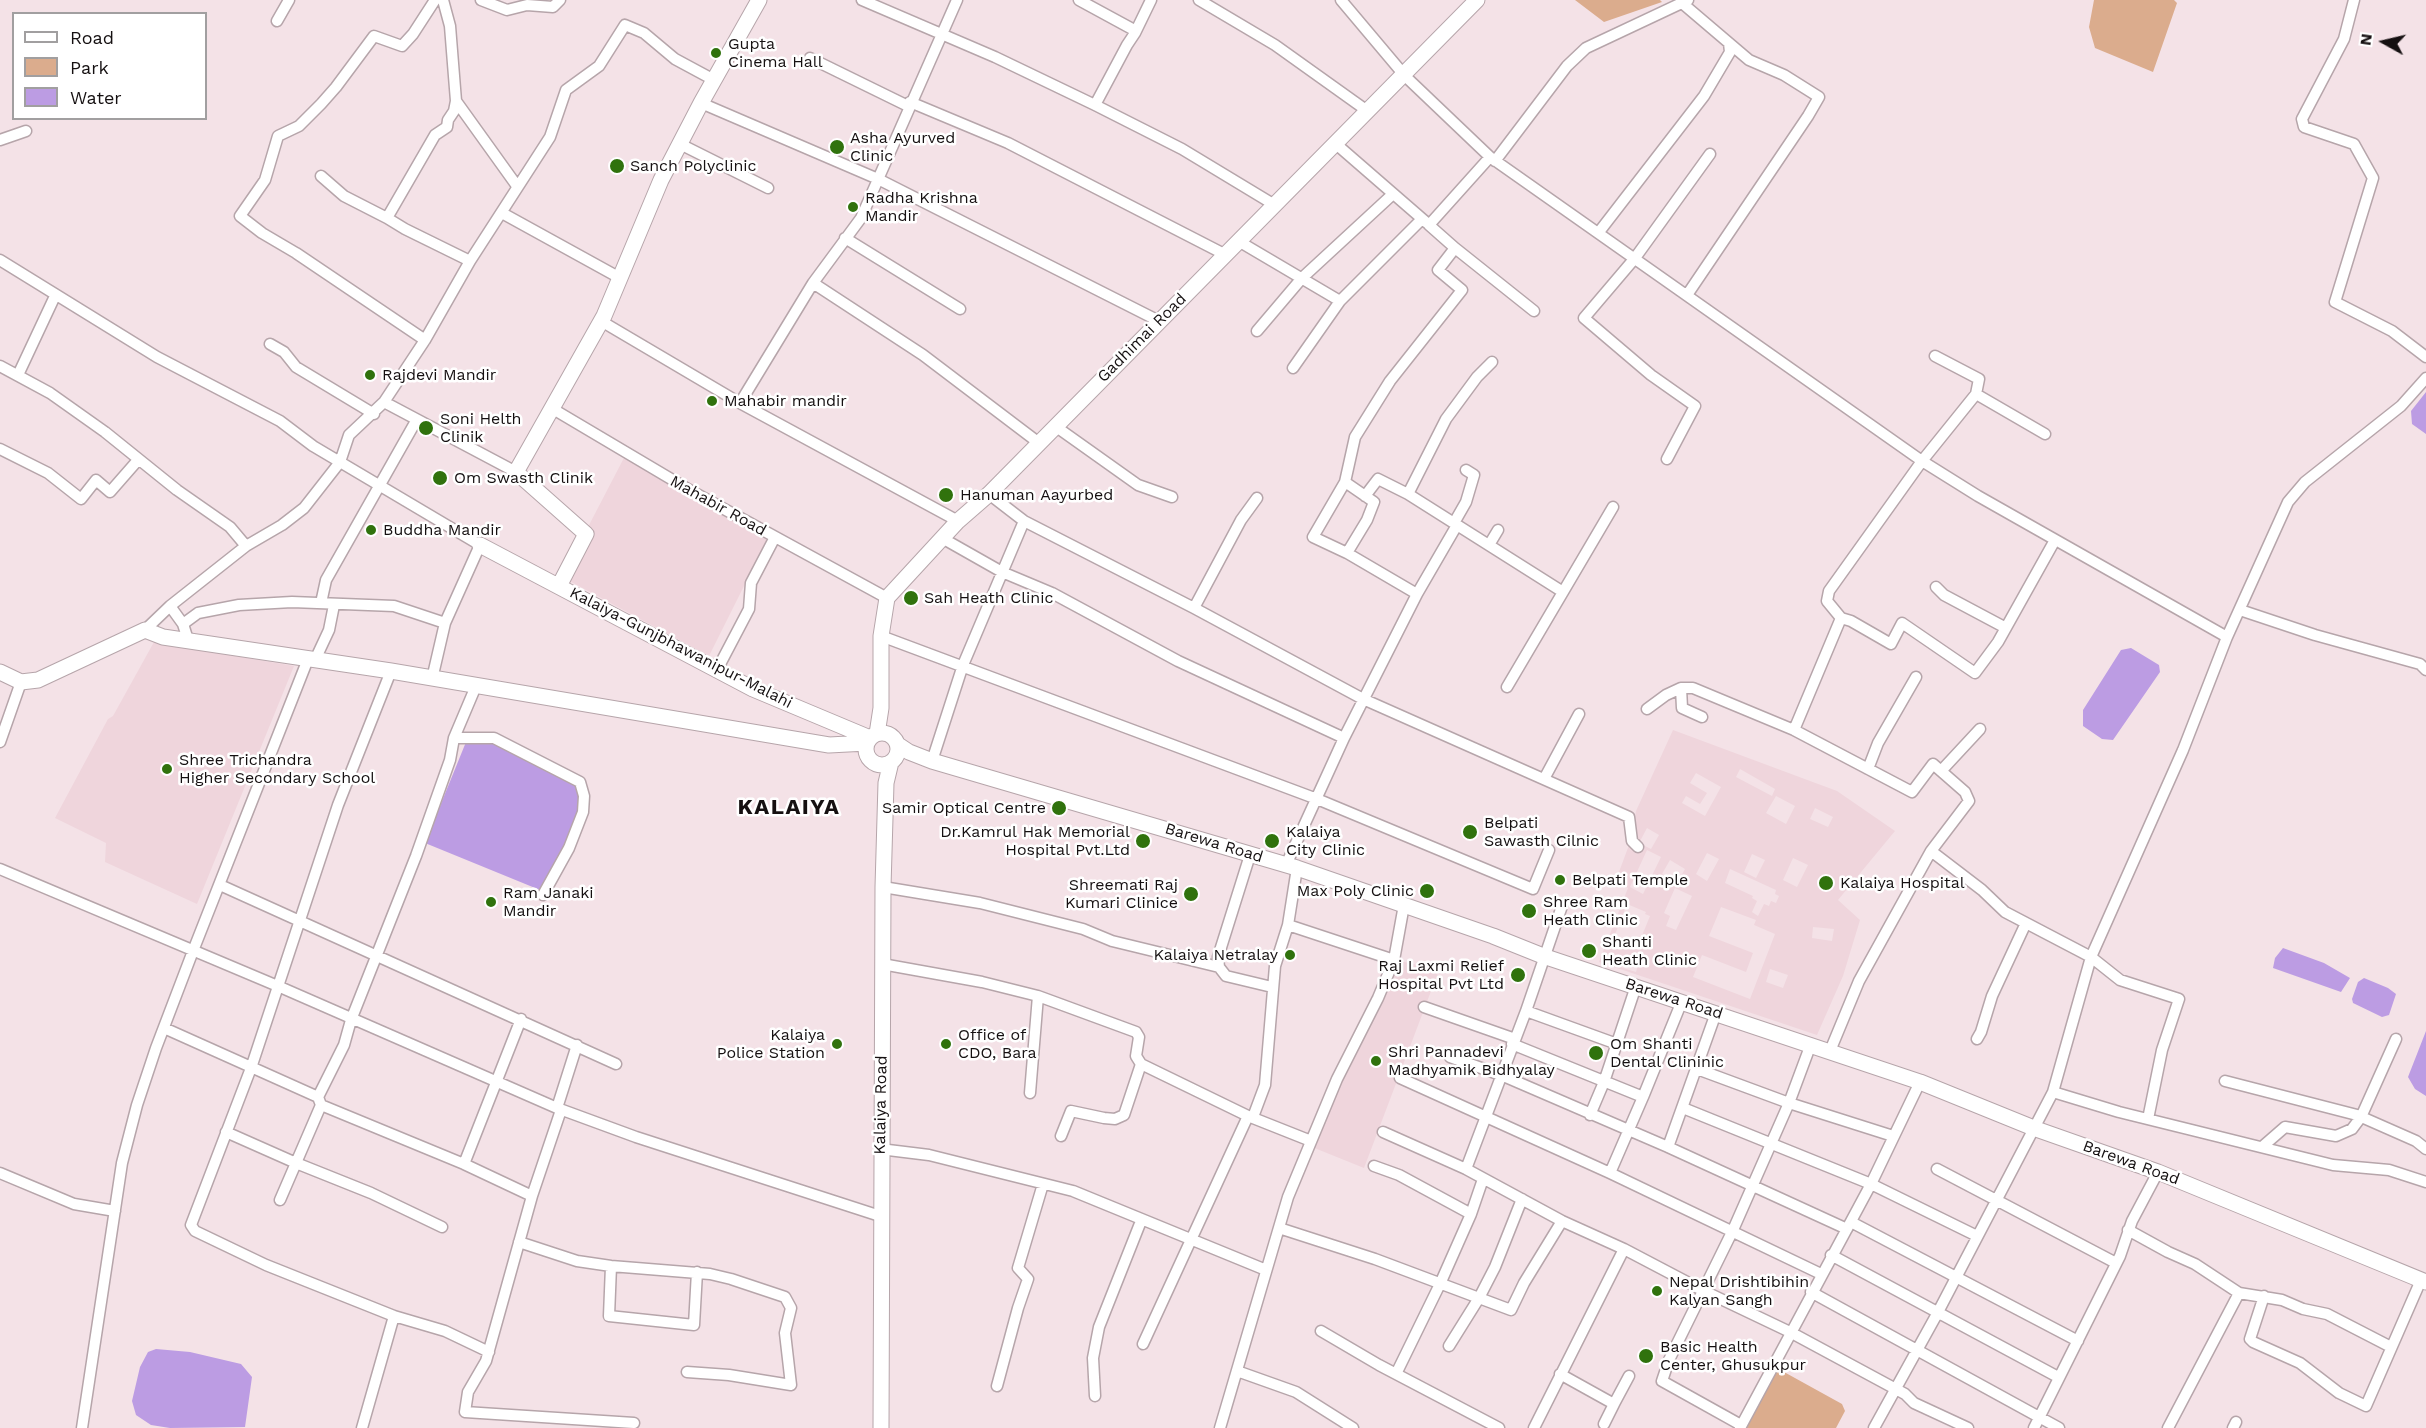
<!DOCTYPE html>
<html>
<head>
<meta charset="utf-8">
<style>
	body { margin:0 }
	#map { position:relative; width:2426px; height:1428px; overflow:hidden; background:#f4e2e7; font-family:"Work Sans",sans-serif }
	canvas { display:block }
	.legend { position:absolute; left:12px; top:12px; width:195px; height:108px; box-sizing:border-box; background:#fff; border:2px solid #a19fa0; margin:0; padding:8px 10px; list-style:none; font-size:18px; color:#151011 }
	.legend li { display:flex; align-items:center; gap:12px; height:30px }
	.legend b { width:30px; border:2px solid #a19fa0 }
	.north { position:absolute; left:2354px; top:12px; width:60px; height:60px; -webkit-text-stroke:4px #fff; paint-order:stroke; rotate:278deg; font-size:16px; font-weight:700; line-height:24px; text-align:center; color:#151011 }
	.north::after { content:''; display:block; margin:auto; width:21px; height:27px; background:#151011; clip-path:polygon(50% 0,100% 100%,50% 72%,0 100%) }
</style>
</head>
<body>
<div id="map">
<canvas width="2426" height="1428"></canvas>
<ul class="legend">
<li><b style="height:8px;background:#fff"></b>Road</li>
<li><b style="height:16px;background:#dbac8d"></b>Park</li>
<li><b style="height:16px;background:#bc9ce3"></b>Water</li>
</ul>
<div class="north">N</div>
</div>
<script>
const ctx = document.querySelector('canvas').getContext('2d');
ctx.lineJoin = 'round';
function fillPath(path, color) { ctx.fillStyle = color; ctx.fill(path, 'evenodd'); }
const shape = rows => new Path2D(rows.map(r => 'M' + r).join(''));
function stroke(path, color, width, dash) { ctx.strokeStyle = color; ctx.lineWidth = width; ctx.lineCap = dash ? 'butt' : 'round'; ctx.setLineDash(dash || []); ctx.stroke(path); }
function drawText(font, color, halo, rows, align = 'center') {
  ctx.font = font + ' "Work Sans",sans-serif'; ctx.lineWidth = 5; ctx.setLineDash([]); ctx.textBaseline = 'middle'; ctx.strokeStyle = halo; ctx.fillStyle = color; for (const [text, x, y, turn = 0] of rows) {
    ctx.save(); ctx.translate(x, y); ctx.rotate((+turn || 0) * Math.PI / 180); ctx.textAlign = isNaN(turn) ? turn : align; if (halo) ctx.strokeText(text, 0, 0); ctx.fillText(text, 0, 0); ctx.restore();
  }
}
fillPath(shape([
	[626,454,767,540,709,656,562,577],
	[154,642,294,666,197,904,105,862,106,843,55,818,108,719,113,716],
	[1673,730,1837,791,1895,831,1838,900,1860,920,1843,976,1817,1035,1599,962,1628,888,1616,880,1632,837,1636,811],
	[1740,769,1775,789,1772,796,1736,777],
	[1696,773,1721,787,1705,816,1682,803,1686,796,1700,804,1707,793,1690,783],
	[1776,796,1795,806,1786,824,1766,813],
	[1815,808,1833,817,1828,827,1810,819],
	[1647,828,1659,835,1651,849,1639,843],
	[1647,850,1661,857,1643,894,1630,887],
	[1707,853,1719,859,1707,881,1696,874],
	[1752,854,1765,860,1756,878,1744,872],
	[1793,858,1808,865,1797,887,1783,880],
	[1670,860,1685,869,1677,883,1662,874],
	[1730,869,1776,890,1775,894,1779,896,1776,903,1771,901,1769,906,1764,904,1758,916,1752,912,1757,901,1752,898,1753,896,1725,883],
	[1675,888,1692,896,1676,930,1666,926,1670,916,1664,913],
	[1627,904,1646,912,1645,914,1650,916,1639,943,1634,942,1633,944,1614,937],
	[1721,907,1756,920,1754,925,1775,934,1750,999,1693,977,1702,955,1746,972,1753,953,1709,936],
	[1813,927,1834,929,1832,941,1812,938],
	[1602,954,1638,965,1636,972,1601,961],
	[1770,969,1788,975,1783,988,1766,982],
	[1396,960,1439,970,1364,1168,1312,1147]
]), '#efd5dc');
fillPath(shape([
	[1575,0,1660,0,1662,2,1604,22],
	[2094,0,2174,0,2177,3,2153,72,2095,48,2089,27],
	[1775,1367,1842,1404,1845,1411,1836,1428,1744,1428]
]), '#dbac8d');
fillPath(shape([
	[2426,392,2426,434,2412,424,2411,411],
	[2131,648,2159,665,2160,672,2113,740,2102,739,2083,726,2083,710,2121,650],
	[466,742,495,744,577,784,580,803,566,843,540,890,425,843],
	[2283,948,2324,963,2350,978,2341,992,2273,968,2275,958],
	[2364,978,2388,988,2396,994,2389,1015,2382,1017,2353,1003,2352,999,2358,982],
	[2426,1031,2426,1096,2415,1089,2408,1077],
	[156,1349,190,1352,241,1364,252,1377,245,1427,170,1428,151,1425,136,1415,132,1401,140,1367,148,1352]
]), '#bc9ce3');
const street = shape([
	[443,0,450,26,456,101,517,186],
	[481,0,507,10,527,5,553,7,560,0],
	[862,0,995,57,1095,105,1182,149,1273,204],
	[1079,0,1136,31],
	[1199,0,1275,45,1366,110],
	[1341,0,1405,76,1490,157,1922,461,1978,496,2227,637,2183,750,2091,957,2053,1092,1937,1314,1874,1428],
	[2354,0,2344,39,2302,119,2304,127,2354,144,2373,178,2335,302,2392,331,2426,357],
	[1682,3,1749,60,1784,75,1819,97,1808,116,1687,295],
	[277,21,289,0],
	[810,58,908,106],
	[456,101,454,111,448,120,447,127,435,135,387,218,405,229,470,261],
	[910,102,1008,143,1226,255],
	[701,103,878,179,1159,321],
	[1095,105,1127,45,1135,33,1151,0],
	[0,140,26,131],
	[680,144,768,188],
	[1336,144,1427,223],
	[1495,161,1567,66,1586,48,1688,0],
	[321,176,344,196,387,218],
	[502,213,620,278],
	[1599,232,1704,96,1730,52,1729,43],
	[845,238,960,309],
	[1240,242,1340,301,1422,219],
	[1455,248,1534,311],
	[0,260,157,357,280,421,313,446,480,545,445,623],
	[813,283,923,355,1039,443],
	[601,321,740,403,958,521],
	[1257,331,1302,278,1393,194],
	[425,340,296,253,262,233,240,216,265,180,278,136,299,126,321,104,336,87,374,36,402,46,413,34,435,0],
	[270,344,284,352,296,367,374,414],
	[0,366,50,393,105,432,177,490,230,527,246,546],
	[1293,368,1340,301],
	[18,375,55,296],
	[1976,394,2045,434],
	[384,402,516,472],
	[740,403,813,283,861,218,957,0],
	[553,409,693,492,887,598],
	[1055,426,1138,485,1172,497],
	[0,449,48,473,81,499,96,480,110,492,138,460],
	[1667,459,1695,406,1651,375,1584,318,1635,258,1710,154],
	[989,494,1024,521,1194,608,1363,699,1629,817,1632,841,1638,847],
	[1408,494,1563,592,1613,507],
	[1365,496,1378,479,1408,494,1446,419,1477,377,1492,362],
	[1454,523,1466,502,1474,475,1466,470],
	[942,538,1002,572,1052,593,1178,661,1344,738],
	[1489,545,1498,530],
	[1347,553,1367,520,1374,502,1345,482,1355,437,1390,381,1462,290,1438,270,1455,248,1429,225,1490,157],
	[1936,587,1944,595,2006,628],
	[1417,594,1457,525],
	[321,603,326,580,416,421],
	[170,606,183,624,188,640],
	[1194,608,1241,520,1257,498],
	[2240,610,2315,635,2420,664,2426,670],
	[1841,618,1851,621,1891,644,1902,623,1975,673,1998,642,2055,540],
	[183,624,198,613,239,605,292,602,394,606,445,623,432,679],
	[145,630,170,606,246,546,282,525,304,508,340,462,349,435,384,402,425,340,470,261,550,137,566,90,599,66,625,25,644,33,675,59,714,80],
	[881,636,1317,799,1533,889,1549,850],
	[2227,637,2288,502,2305,482,2401,406,2426,378],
	[315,660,329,630,334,605],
	[717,670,749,609,751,583,775,537],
	[391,671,338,805,251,1068,191,1225,195,1231,266,1265,394,1316,445,1331,489,1352],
	[1507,687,1563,592],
	[1681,688,1682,708,1702,717],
	[1647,709,1666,695,1681,688,1693,688,1794,730,1841,618,1827,601,1829,591,1922,461,1976,394,1979,379,1935,356],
	[1794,730,1912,792,1933,764,1965,792,1969,801,1931,851,1859,981,1830,1051],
	[454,738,494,738,580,782,584,796,583,812,569,848,543,895],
	[0,742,21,682],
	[932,761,963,665,1024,521],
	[1868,769,1878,743,1916,677],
	[1941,771,1980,729],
	[1544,779,1579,714],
	[1931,851,1982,890,2005,912,2091,957,2120,980,2179,999,2162,1050,2148,1119],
	[1250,855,1218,957,1219,967,1226,976,1272,987],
	[1286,865,1344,738,1417,594,1347,553,1313,537,1345,482],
	[0,869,280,987,557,1108,636,1137,880,1216],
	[220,885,616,1064],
	[883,887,980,903,1083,929,1112,941,1219,967],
	[1288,925,1394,960],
	[882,964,982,982,1038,996,1136,1032,1139,1037,1136,1056,1141,1064,1248,1116,1311,1141],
	[1424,1007,1515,1039],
	[1526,1011,1617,1044],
	[521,1019,464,1164,532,1196],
	[164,1028,318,1097],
	[1977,1039,1981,1032,1992,996,2026,923],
	[1512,1044,1643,1097,1610,1173],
	[1450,1057,1501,1075,1668,1147,1847,1229],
	[1697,1069,1789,1103,1893,1136],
	[1400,1078,1610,1173,1821,1274],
	[2225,1081,2357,1115,2416,1141,2426,1149],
	[2053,1092,2119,1112,2333,1165,2389,1170,2426,1182],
	[1030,1093,1038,996],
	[1643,1097,1682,1001],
	[321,1105,464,1164],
	[557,1108,577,1045],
	[1683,1108,1871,1184,1977,1236],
	[561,1110,532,1196,486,1361,468,1392,465,1412,634,1423],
	[1590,1115,1604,1082,1636,986],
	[1253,1117,1265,1085,1275,966,1288,925,1297,868],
	[226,1132,296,1163,371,1193,442,1227],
	[1383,1132,1466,1169,1562,1221,1624,1249,1704,1291,1790,1332,1905,1394,1914,1403,1968,1428],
	[1061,1136,1071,1111,1104,1118,1115,1119,1124,1115,1141,1064],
	[1668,1147,1716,1013],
	[2262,1147,2285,1127,2336,1136,2352,1129,2361,1117,2396,1039],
	[880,1149,929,1155,1073,1191,1266,1270],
	[1374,1166,1399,1175,1471,1214],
	[1466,1169,1526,1011,1562,906],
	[1937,1169,2116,1263],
	[0,1173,74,1204,115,1211],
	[280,1200,321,1105,318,1097,344,1045,351,1020,416,856,450,760,454,738,476,686],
	[1851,1222,2078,1341],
	[1279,1228,1375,1259,1479,1298,1495,1267,1522,1199],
	[2128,1230,2168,1252,2195,1264,2239,1293,2282,1300,2303,1309,2327,1314,2391,1347],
	[519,1242,577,1261,611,1266,710,1274,731,1279,785,1297,791,1308,785,1333,791,1385,729,1375,687,1372],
	[1831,1255,2058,1377],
	[611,1266,609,1316,694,1325,697,1272],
	[1811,1292,2059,1428],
	[2264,1296,2250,1339,2253,1342,2300,1363,2339,1393,2366,1406,2421,1280],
	[1321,1331,1379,1365,1499,1428],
	[1143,1344,1248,1116],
	[1449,1346,1479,1298,1511,1310,1524,1283,1562,1221],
	[1237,1371,1296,1392,1353,1428],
	[1396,1374,1440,1284,1471,1214,1483,1179],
	[1560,1374,1614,1404,1629,1376],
	[997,1386,1018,1308,1028,1279,1018,1268,1043,1184],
	[1095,1396,1093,1358,1099,1327,1141,1221],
	[1604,1424,1614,1404],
	[1741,1425,1662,1381,1669,1360,1733,1230,1789,1103,1811,1044],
	[82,1428,122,1163,137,1105,156,1048,193,951,308,659],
	[362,1428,394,1316],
	[1220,1428,1288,1197,1337,1079,1378,998,1394,960,1404,905],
	[1534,1428,1624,1249],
	[1740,1428,1871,1184,1920,1082],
	[2034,1428,2120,1256,2132,1221,2158,1172],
	[2168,1428,2239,1293],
	[2233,1428,2236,1422]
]);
const secondary = shape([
	[480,545,753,689,870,738],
	[559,586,586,534,516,472,604,316,661,180,701,103,759,0],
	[0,672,21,682,38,680,145,630,163,637,391,671,829,745,867,743],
	'866 749a16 16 0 1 1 32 0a16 16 0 1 1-32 0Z',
	[877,734,881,708,881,636,887,598,958,521,989,494,1477,0],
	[897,744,909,752,932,761,1297,868,1493,936,1543,956,1920,1082,2036,1129,2158,1172,2426,1282],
	[881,1428,883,887,886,783,891,762]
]);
stroke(street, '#b6a5aa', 13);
stroke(secondary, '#b6a5aa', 17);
stroke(street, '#fff', 10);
stroke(secondary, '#fff', 15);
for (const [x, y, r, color] of [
	[716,53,6,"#30720d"],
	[837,147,8,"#30720d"],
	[617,166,8,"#30720d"],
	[853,207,6,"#30720d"],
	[370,375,6,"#30720d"],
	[712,401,6,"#30720d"],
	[426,428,8,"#30720d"],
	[440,478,8,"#30720d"],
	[946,495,8,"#30720d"],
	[371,530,6,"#30720d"],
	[911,598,8,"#30720d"],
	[167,769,6,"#30720d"],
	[1059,808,8,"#30720d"],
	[1470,832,8,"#30720d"],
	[1143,841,8,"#30720d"],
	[1272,841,8,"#30720d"],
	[1560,880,6,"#30720d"],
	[1826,883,8,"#30720d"],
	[1427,891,8,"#30720d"],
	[1191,894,8,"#30720d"],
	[491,902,6,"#30720d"],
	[1529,911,8,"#30720d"],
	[1589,951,8,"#30720d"],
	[1290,955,6,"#30720d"],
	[1518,975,8,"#30720d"],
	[837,1044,6,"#30720d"],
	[946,1044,6,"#30720d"],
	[1596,1053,8,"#30720d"],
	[1376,1061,6,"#30720d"],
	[1657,1291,6,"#30720d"],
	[1646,1356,8,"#30720d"]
]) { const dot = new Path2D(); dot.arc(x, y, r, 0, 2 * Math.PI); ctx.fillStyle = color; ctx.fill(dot); stroke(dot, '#fff', 2); }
drawText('16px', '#151011', '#fff', [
	["Gupta",728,44],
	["Cinema Hall",728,62],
	["Asha Ayurved",850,138],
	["Clinic",850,156],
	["Sanch Polyclinic",630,166],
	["Radha Krishna",865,198],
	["Mandir",865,216],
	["Rajdevi Mandir",382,375],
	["Mahabir mandir",724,401],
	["Soni Helth",440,419],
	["Clinik",440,437],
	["Om Swasth Clinik",454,478],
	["Hanuman Aayurbed",960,495],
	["Buddha Mandir",383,530],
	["Sah Heath Clinic",924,598],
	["Shree Trichandra",179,760],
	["Higher Secondary School",179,778],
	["Samir Optical Centre",1046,808,"right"],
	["Belpati",1484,823],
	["Sawasth Cilnic",1484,841],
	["Dr.Kamrul Hak Memorial",1130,832,"right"],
	["Hospital Pvt.Ltd",1130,850,"right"],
	["Kalaiya",1286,832],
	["City Clinic",1286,850],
	["Belpati Temple",1572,880],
	["Kalaiya Hospital",1840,883],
	["Shreemati Raj",1178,885,"right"],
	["Kumari Clinice",1178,903,"right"],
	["Max Poly Clinic",1414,891,"right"],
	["Ram Janaki",503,893],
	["Mandir",503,911],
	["Shree Ram",1543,902],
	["Heath Clinic",1543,920],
	["Shanti",1602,942],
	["Heath Clinic",1602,960],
	["Kalaiya Netralay",1278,955,"right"],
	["Raj Laxmi Relief",1504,966,"right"],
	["Hospital Pvt Ltd",1504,984,"right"],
	["Kalaiya",825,1035,"right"],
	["Police Station",825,1053,"right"],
	["Office of",958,1035],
	["CDO, Bara",958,1053],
	["Om Shanti",1610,1044],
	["Dental Clininic",1610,1062],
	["Shri Pannadevi",1388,1052],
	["Madhyamik Bidhyalay",1388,1070],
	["Nepal Drishtibihin",1669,1282],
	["Kalyan Sangh",1669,1300],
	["Basic Health",1660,1347],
	["Center, Ghusukpur",1660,1365]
], 'left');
drawText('16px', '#151011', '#fff', [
	["Gadhimai Road",1142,338,-45],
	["Mahabir Road",718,506,29],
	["Kalaiya-Gunjbhawanipur-Malahi",681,648,27],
	["Barewa Road",1214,843,17],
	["Barewa Road",1674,999,18],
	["Kalaiya Road",881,1105,-89],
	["Barewa Road",2131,1163,20]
]);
ctx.letterSpacing = '1.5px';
drawText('bold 22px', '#151011', '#fff', [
	["KALAIYA",789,808]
]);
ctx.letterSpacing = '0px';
</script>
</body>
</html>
